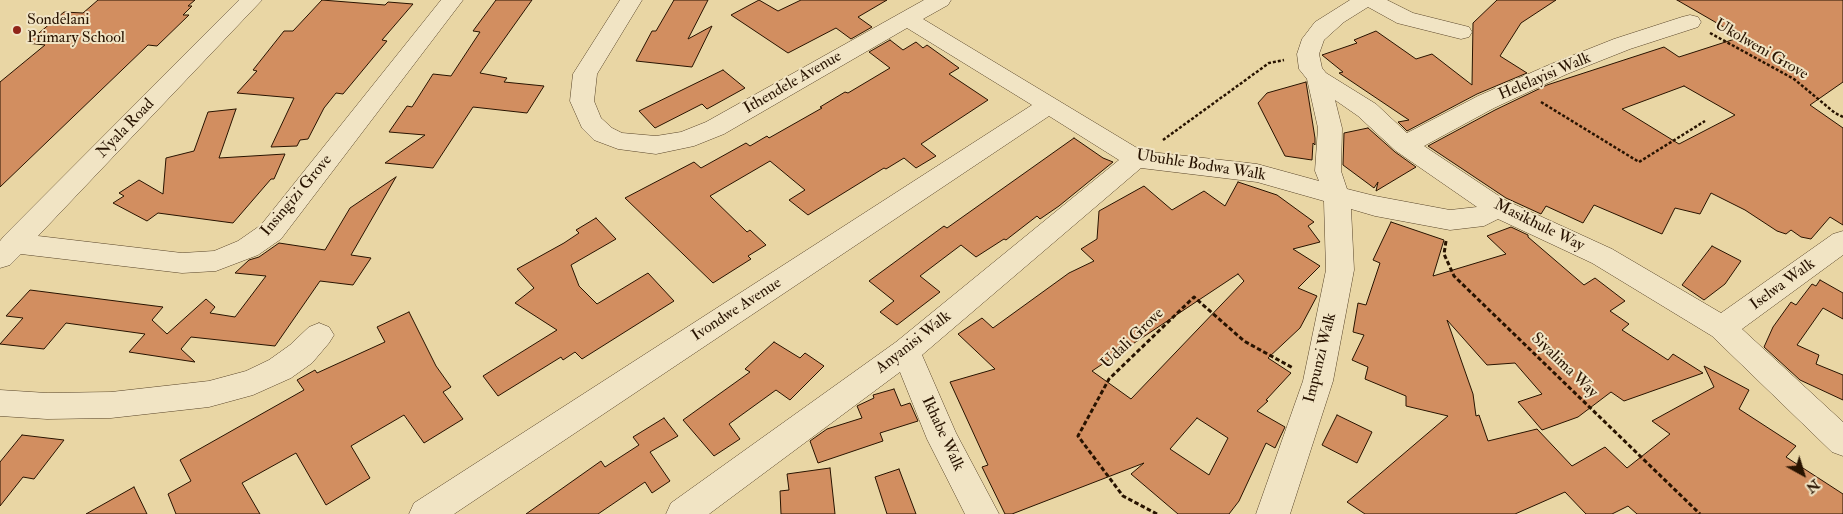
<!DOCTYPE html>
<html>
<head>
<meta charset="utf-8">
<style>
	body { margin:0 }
	#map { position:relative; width:1843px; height:514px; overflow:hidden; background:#e9d6a4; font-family:"IM FELL Double Pica",serif }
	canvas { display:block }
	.north { position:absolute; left:1778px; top:449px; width:50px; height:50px; -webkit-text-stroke:4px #f1e4c4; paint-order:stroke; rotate:141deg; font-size:14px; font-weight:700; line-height:20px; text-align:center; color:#281300 }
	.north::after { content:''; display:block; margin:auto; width:18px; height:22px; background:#281300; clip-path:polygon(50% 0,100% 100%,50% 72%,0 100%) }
</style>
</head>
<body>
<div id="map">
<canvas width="1843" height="514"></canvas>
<div class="north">N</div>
</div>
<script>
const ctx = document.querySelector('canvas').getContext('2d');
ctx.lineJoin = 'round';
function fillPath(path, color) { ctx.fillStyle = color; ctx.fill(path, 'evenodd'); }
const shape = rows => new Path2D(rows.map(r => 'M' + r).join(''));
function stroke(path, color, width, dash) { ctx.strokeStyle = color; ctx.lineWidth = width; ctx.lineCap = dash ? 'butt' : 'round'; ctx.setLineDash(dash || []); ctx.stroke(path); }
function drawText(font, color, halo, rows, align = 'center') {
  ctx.font = font + ' "IM FELL Double Pica",serif'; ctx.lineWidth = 4; ctx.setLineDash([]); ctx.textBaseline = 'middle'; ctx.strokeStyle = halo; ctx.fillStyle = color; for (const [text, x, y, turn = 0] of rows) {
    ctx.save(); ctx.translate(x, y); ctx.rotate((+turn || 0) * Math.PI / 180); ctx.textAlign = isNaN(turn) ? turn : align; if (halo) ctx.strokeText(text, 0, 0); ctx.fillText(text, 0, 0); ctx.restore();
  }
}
const building = shape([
	[98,0,195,0,188,6,192,6,183,15,189,15,157,46,148,45,0,187,0,82,45,45,27,43,64,12,83,13,98,0],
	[322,0,385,5,388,2,413,4,382,40,387,41,343,94,336,93,324,108,308,139,300,140,297,146,271,147,294,98,237,93,257,71,253,70,284,31,293,31,322,0],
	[496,0,532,0,480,73,507,78,504,82,544,86,527,113,473,107,433,168,385,163,425,135,389,132,407,106,412,107,433,74,451,76,480,32,473,31,496,0],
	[674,0,708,0,688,39,712,26,692,67,636,61,652,31,656,31,674,0],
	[759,0,778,11,801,0,887,0,858,17,872,27,851,39,836,28,788,53,731,15,759,0],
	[1497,0,1556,0,1521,23,1500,56,1527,73,1477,94,1407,131,1398,122,1409,120,1339,73,1343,72,1322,55,1357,43,1354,40,1376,31,1416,59,1432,54,1472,85,1473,23,1497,0],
	[1677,0,1843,0,1843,82,1810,105,1843,128,1843,225,1830,217,1811,239,1801,237,1791,230,1786,234,1777,231,1745,210,1711,193,1700,214,1675,208,1662,234,1594,205,1583,223,1546,206,1541,214,1506,198,1428,146,1495,110,1547,85,1664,47,1679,57,1741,37,1677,0],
	[1684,86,1735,115,1679,144,1622,109,1684,86],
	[890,40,903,50,916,42,923,48,927,45,959,68,949,74,988,100,921,144,936,156,916,168,904,158,886,169,884,168,808,215,789,200,805,190,770,161,710,196,747,232,750,230,766,245,748,256,751,259,713,283,625,198,694,162,701,168,746,143,750,146,767,136,769,138,822,108,820,107,845,92,848,93,890,68,869,52,890,40],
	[723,70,745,88,707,109,702,104,655,128,639,111,723,70],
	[1306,82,1315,138,1315,145,1313,143,1312,160,1285,156,1258,103,1267,93,1306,82],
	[236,109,219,158,285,154,274,179,271,179,233,223,158,213,147,221,113,203,124,196,119,193,139,180,163,194,166,158,194,151,208,112,236,109],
	[1368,128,1395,152,1416,167,1376,191,1378,182,1374,188,1343,165,1344,133,1368,128],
	[1074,138,1103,158,1113,162,1059,206,1040,219,1037,216,1006,240,1004,239,976,257,961,245,920,276,940,292,897,325,880,312,894,301,869,281,944,226,947,228,1074,138],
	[396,177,351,255,371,258,353,285,320,281,275,346,191,337,181,349,195,362,129,352,145,334,66,323,44,349,0,344,23,318,6,316,30,290,163,307,152,320,167,334,206,299,215,307,210,313,235,317,266,276,235,273,249,260,259,257,279,243,325,250,350,208,396,177],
	[1238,182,1277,195,1314,222,1308,226,1320,242,1293,249,1320,266,1298,288,1317,296,1300,328,1268,358,1291,373,1266,400,1268,401,1257,411,1285,427,1275,448,1266,443,1239,501,1229,514,1178,514,1131,474,1144,463,1012,514,1005,514,982,467,988,465,950,382,995,369,958,334,982,318,993,328,1069,273,1094,261,1081,249,1097,239,1099,211,1144,186,1172,210,1204,191,1225,206,1238,182],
	[1238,274,1244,281,1131,399,1092,371,1238,274],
	[1197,418,1228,438,1209,475,1170,449,1197,418],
	[596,218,616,239,571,265,579,286,597,304,648,273,674,301,582,359,575,352,563,360,561,357,498,396,483,376,557,330,515,303,534,288,517,269,564,243,579,233,576,230,596,218],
	[1391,222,1444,240,1433,276,1506,254,1487,236,1511,227,1528,235,1528,237,1584,285,1595,278,1625,301,1610,311,1629,324,1622,330,1668,360,1673,354,1703,373,1624,401,1611,392,1578,417,1542,430,1518,402,1542,394,1515,363,1487,365,1447,320,1473,394,1476,416,1479,415,1488,441,1537,429,1572,466,1605,447,1627,468,1670,434,1652,421,1714,387,1704,366,1749,390,1739,409,1796,446,1786,457,1843,494,1843,514,1637,514,1628,506,1612,514,1586,514,1565,492,1515,514,1365,514,1347,502,1448,416,1406,406,1406,396,1365,379,1368,367,1352,360,1364,335,1353,332,1358,303,1366,305,1380,263,1373,260,1391,222],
	[1712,246,1741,261,1725,284,1704,300,1682,285,1712,246],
	[1820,280,1843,293,1843,319,1823,308,1797,345,1819,355,1816,364,1843,375,1843,400,1800,380,1764,347,1773,327,1791,302,1796,305,1812,284,1816,286,1820,280],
	[409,312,436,366,451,387,443,392,463,419,424,443,404,415,351,446,370,478,326,505,296,453,242,483,260,514,176,514,168,494,191,481,180,460,304,390,297,380,315,370,317,373,385,342,377,327,409,312],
	[774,342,800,358,805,353,824,366,790,400,776,390,729,424,740,439,714,456,683,420,750,372,745,369,774,342],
	[894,389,901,406,910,403,918,421,880,433,883,441,818,463,810,441,827,429,862,418,857,406,874,398,873,395,894,389],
	[1337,415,1372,432,1357,463,1322,445,1337,415],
	[664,418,678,436,650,452,670,481,652,493,645,482,598,514,526,514,601,461,605,467,639,445,633,437,664,418],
	[22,435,64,440,34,479,23,477,0,506,0,462,22,435],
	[830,468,835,514,781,514,780,491,789,490,787,474,830,468],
	[899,469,916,514,887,514,875,477,899,469],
	[134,487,147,514,86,514,134,487]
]);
fillPath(building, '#d28e60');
stroke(building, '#281300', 1);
const minor = shape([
	[239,0,262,0,38,236,182,253,214,251,238,241,261,225,441,0,463,0,281,239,258,255,216,271,182,273,21,254,10,265,0,268,0,241,4,236,239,0],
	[620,0,642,0,597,74,594,101,601,118,612,128,622,133,656,136,681,132,706,122,924,0,951,0,948,5,923,19,1142,151,1257,164,1319,181,1315,171,1318,128,1307,79,1299,69,1297,54,1302,39,1315,22,1350,0,1387,0,1413,13,1469,27,1472,32,1469,37,1461,39,1397,23,1368,7,1344,22,1324,40,1319,54,1322,68,1326,73,1376,104,1407,133,1478,96,1551,64,1614,39,1682,17,1690,15,1698,17,1701,22,1698,27,1630,49,1567,74,1494,108,1424,146,1505,200,1612,249,1721,313,1833,234,1843,231,1843,255,1742,329,1843,422,1843,456,1832,452,1712,336,1592,263,1498,219,1484,226,1450,230,1375,216,1351,209,1354,270,1333,381,1290,514,1256,514,1303,381,1326,270,1324,201,1257,182,1141,168,922,355,956,433,999,514,965,514,927,439,900,372,709,514,666,514,671,503,896,342,1119,160,1049,116,454,514,409,514,414,503,1032,105,907,28,724,134,694,146,656,154,618,149,594,140,582,128,570,101,573,74,620,0],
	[1335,100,1358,116,1396,151,1477,207,1450,210,1375,196,1347,189,1341,171,1342,128,1335,100],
	[319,323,329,327,334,335,329,343,312,363,291,378,253,395,209,407,111,418,47,419,0,416,0,390,47,393,111,392,209,381,246,371,269,360,290,345,309,327,319,323]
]);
stroke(minor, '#584429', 1);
stroke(shape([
	[1710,33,1794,79,1835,113,1843,117],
	[1541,102,1639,162,1705,121],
	[1163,140,1269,63,1284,60]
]), '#281300', 2.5, [3, 2]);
stroke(shape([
	[1446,241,1444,254,1454,276,1700,514],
	[1157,514,1123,496,1078,436,1109,379,1194,297,1244,341,1293,368]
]), '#281300', 3, [4.5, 2.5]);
fillPath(minor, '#f1e4c4');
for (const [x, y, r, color] of [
	[17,30,5,"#8f2418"]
]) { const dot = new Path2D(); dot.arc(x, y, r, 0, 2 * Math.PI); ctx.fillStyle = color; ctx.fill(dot); stroke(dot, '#f1e4c4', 2); }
drawText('16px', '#281300', '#f1e4c4', [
	["Sondelani",27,21],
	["Primary School",27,39]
], 'left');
drawText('16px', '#281300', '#f1e4c4', [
	["Ukolweni Grove",1761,50,30],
	["Helelayisi Walk",1545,77,-23],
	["Ithendele Avenue",793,83,-30],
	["Nyala Road",126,129,-46],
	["Ubuhle Bodwa Walk",1201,166,9],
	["Insingizi Grove",297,196,-50],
	["Masikhule Way",1539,226,26],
	["Iselwa Walk",1783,285,-36],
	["Ivondwe Avenue",737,310,-33],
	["Udali Grove",1133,339,-44],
	["Anyanisi Walk",914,343,-38],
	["Impunzi Walk",1321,358,-76],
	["Siyalima Way",1564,366,44],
	["Ikhabe Walk",942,434,65]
]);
</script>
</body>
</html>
